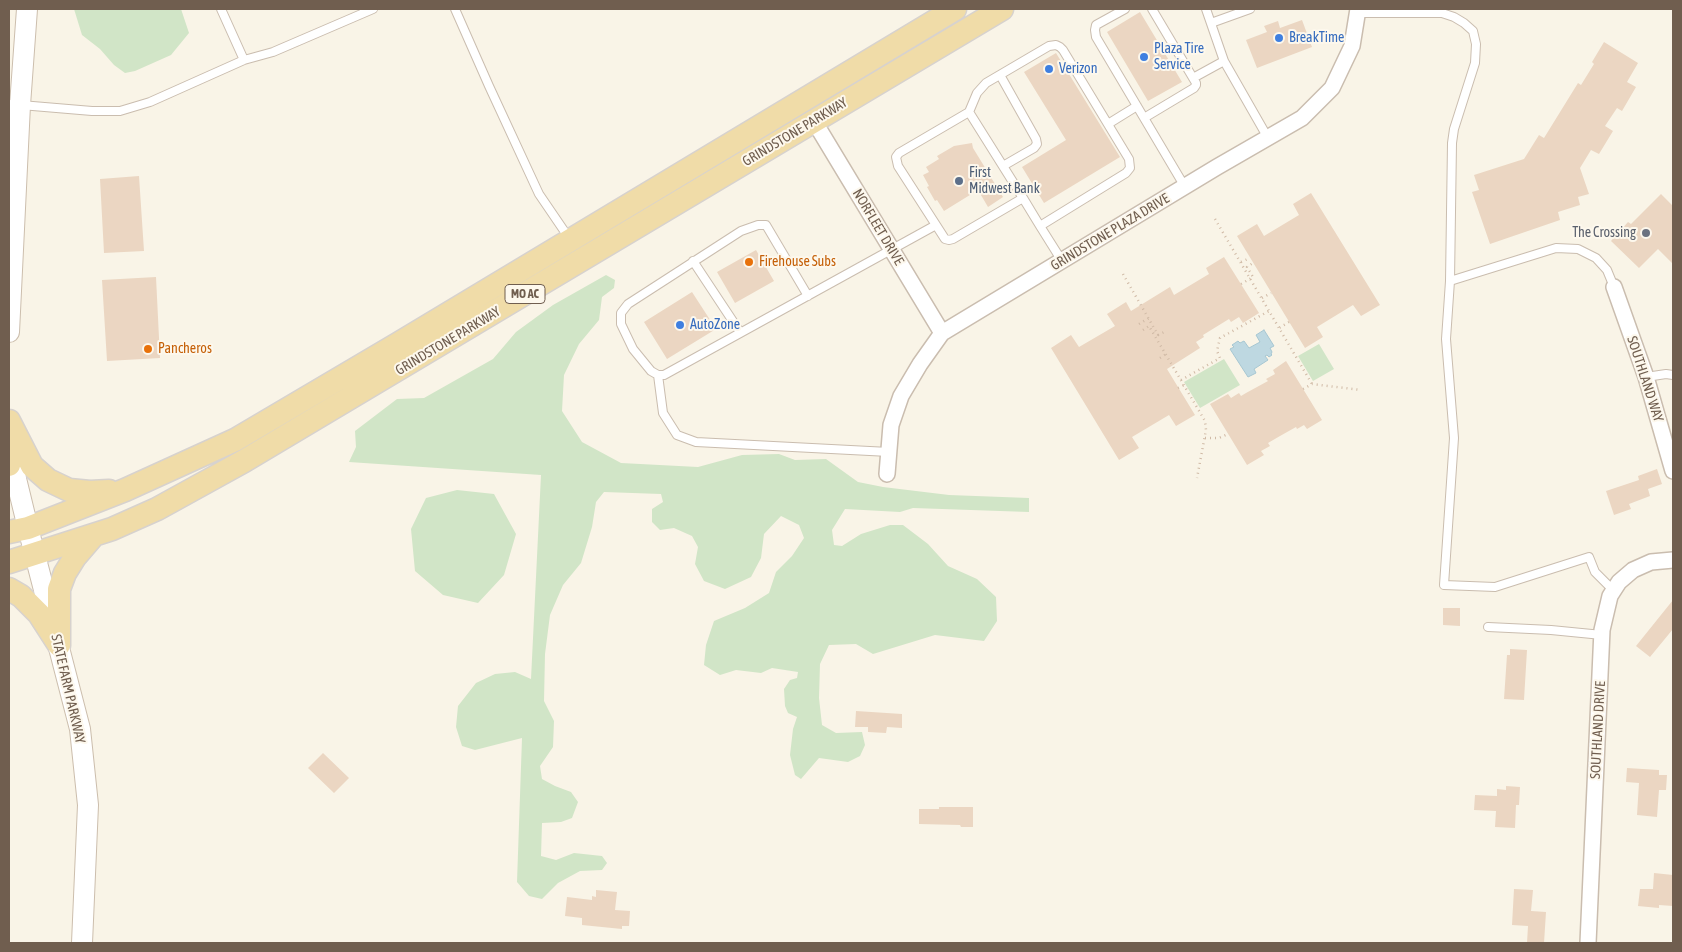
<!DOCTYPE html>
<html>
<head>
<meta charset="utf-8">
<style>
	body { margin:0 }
	#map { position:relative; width:1682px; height:952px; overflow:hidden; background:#f9f4e7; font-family:"Asap Condensed",sans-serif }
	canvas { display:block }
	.frame { position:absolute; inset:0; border:10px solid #705e4f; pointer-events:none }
</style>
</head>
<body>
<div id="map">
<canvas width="1682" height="952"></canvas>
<div class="frame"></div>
</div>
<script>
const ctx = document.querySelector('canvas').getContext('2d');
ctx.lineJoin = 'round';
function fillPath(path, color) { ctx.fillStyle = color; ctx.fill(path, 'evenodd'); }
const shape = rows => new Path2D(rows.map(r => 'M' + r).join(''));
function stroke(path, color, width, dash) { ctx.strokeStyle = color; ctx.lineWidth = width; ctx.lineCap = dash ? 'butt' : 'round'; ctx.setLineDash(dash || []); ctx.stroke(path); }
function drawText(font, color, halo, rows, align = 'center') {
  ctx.font = font + ' "Asap Condensed",sans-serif'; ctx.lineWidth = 4; ctx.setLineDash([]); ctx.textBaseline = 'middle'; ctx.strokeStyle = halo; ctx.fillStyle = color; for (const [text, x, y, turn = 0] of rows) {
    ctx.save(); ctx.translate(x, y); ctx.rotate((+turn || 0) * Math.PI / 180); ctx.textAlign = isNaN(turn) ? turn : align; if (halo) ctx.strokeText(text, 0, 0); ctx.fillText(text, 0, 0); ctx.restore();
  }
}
fillPath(shape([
	[74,9,181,9,189,33,171,55,135,71,125,73,114,65,100,49,82,35],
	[606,275,615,280,614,288,602,297,599,320,579,344,564,375,562,411,582,442,621,463,698,467,742,455,779,454,795,460,826,459,858,482,883,487,949,495,1029,498,1029,512,913,508,900,512,845,509,832,530,834,545,842,546,861,534,890,525,903,525,928,544,948,566,977,579,996,597,997,621,984,641,935,635,873,654,856,644,829,645,820,664,819,698,822,725,836,733,862,732,865,745,860,756,848,762,819,758,801,779,795,775,790,755,793,729,797,717,788,713,785,706,784,689,790,680,797,678,798,672,772,668,761,673,736,670,720,675,704,665,706,645,714,621,745,608,769,593,776,572,792,556,804,538,799,525,781,516,764,534,761,558,751,577,725,589,704,581,695,564,698,547,692,536,674,528,660,530,652,522,652,509,663,502,661,494,604,492,596,502,592,527,581,563,563,585,550,615,545,654,544,701,554,721,553,747,540,766,542,779,555,786,571,792,578,802,572,818,561,822,542,823,541,856,556,860,574,853,602,856,607,863,602,870,580,871,558,883,542,899,529,896,517,882,522,738,475,750,462,746,456,727,458,706,476,683,495,674,515,672,531,679,541,475,349,462,356,447,355,431,397,399,424,398,493,359,516,332,553,305],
	[1319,344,1334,369,1313,381,1298,356],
	[1224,359,1240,385,1200,408,1184,382],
	[457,490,494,494,516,534,504,575,478,603,443,595,415,571,411,529,426,498]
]), '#d1e5c7');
const water = shape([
	[1264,330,1274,346,1270,348,1272,352,1271,354,1272,355,1269,357,1267,355,1265,356,1268,360,1254,369,1256,373,1248,377,1230,349,1234,347,1232,345,1238,341,1240,343,1244,341,1249,348,1260,342,1256,335,1264,330]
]);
fillPath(water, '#bed8e1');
stroke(water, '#a6c6d1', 1);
fillPath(shape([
	[1140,12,1182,82,1148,101,1107,32],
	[1302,20,1312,47,1257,68,1246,40,1267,32,1264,26,1278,21,1280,28],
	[1604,42,1638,63,1627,82,1636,87,1622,111,1617,108,1605,126,1613,131,1599,154,1591,150,1580,168,1589,194,1578,197,1580,205,1558,212,1560,220,1490,244,1472,192,1479,190,1474,175,1524,159,1539,135,1544,138,1578,83,1581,85,1594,64,1592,62],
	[1056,53,1120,157,1044,203,1022,167,1066,140,1024,72],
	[972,143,973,148,1003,197,988,207,978,190,944,211,937,200,935,201,927,187,929,186,923,175,929,172,926,167,939,159,937,156,954,146],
	[139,176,144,251,104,253,100,179],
	[1311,193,1380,305,1361,316,1353,305,1317,327,1323,337,1305,348,1237,236,1257,224,1264,236,1299,215,1293,204],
	[1661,194,1673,206,1673,264,1658,249,1639,268,1611,241,1628,222,1631,224],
	[756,250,774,281,735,303,717,272],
	[1224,257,1259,313,1243,323,1239,317,1231,322,1229,319,1203,335,1204,337,1196,342,1200,348,1167,369,1195,415,1176,426,1169,415,1132,437,1139,448,1119,460,1051,348,1071,335,1079,347,1115,326,1107,314,1126,302,1131,311,1170,287,1174,295,1209,274,1206,268],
	[156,277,160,358,107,361,102,280],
	[692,292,716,329,667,359,644,322],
	[1286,361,1322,420,1307,429,1304,425,1297,429,1296,427,1280,436,1268,443,1270,446,1261,451,1264,455,1247,465,1210,404,1228,394,1231,398,1239,393,1241,396,1246,393,1268,381,1266,379,1275,374,1273,370],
	[1657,469,1662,484,1648,489,1650,496,1629,504,1631,509,1614,515,1606,491,1639,480,1638,476],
	[1673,600,1673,629,1650,657,1636,646],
	[1443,608,1460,608,1460,626,1443,625],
	[1510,649,1527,650,1524,700,1504,699,1507,655,1510,655],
	[856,711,902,714,902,728,887,727,886,733,868,732,868,727,855,727],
	[323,753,349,778,334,793,308,768],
	[1627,768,1659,770,1659,775,1667,775,1666,790,1659,790,1657,817,1637,815,1639,783,1626,782],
	[1506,786,1520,787,1519,805,1516,805,1515,828,1495,827,1496,811,1474,810,1475,795,1497,796,1497,789,1506,790],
	[939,807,973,807,973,827,961,827,960,825,919,824,919,809,939,809],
	[1654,873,1673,875,1673,906,1659,905,1659,908,1638,906,1640,889,1653,889],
	[1514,889,1533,890,1531,911,1546,912,1544,943,1527,943,1528,926,1512,925],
	[596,890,617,892,615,910,630,911,629,926,622,926,622,929,582,925,582,918,565,916,567,897,592,900,592,896,596,897]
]), '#ebd6c2');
const lane = shape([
	[221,9,244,60],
	[455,9,489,86,539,194,569,238],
	[1125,9,1096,25,1095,30,1096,37,1185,187],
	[1206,9,1224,61],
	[1358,13,1442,13,1454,17,1464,23,1473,31,1476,44,1475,63,1454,129,1452,143,1450,281,1556,248,1578,249,1596,258,1607,270,1614,287],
	[1211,23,1250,9],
	[1000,75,1036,139,1037,144,1034,148,1003,166],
	[1193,78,1224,61,1268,138],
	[9,104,92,111,120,111,150,102,244,60,273,52,373,9],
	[969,112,977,93,986,83,1049,46,1056,45,1060,47,1063,50,1129,159,1130,168,1126,173,1040,226],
	[1144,118,1194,88,1196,85,1196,83,1152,9],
	[1108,124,1137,106],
	[1023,198,953,239,949,240,945,239,898,166,896,157,899,153,969,112,1023,198,1040,226,1062,261],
	[693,261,740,332],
	[1450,281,1446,339,1454,438,1444,585,1495,587,1589,557,1595,572,1613,590],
	[808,296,766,225,758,225,741,231,628,304,621,313,621,324,633,349,651,371,658,375,664,375,936,225],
	[658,375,663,413,677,435,696,442,889,452],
	[1646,377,1666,374,1673,375],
	[1488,627,1551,630,1602,635]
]);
const street = shape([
	[814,121,942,333],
	[1614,287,1646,377,1673,471],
	[887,474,891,425,901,396,920,364,942,333,1217,167,1302,118,1332,88,1352,46,1358,9],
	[1588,943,1602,630,1610,596,1619,582,1633,570,1651,562,1673,560]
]);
const secondary = shape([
	[9,332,20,105,27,9],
	[10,449,11,458,28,528,80,729,88,805,82,943]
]);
const primary = shape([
	[9,421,32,466,48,480,69,490,90,492,109,491],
	[9,465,11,458],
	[9,532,28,528,125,490,235,440,396,345,955,9],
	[9,562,112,529,157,509,244,461,1002,9],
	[9,589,21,596,39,614,59,645],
	[59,645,59,589,65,573,75,557,93,536]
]);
stroke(lane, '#cabdaf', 10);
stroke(street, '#cabdaf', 18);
stroke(secondary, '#ccbead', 22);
stroke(primary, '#d7d2ce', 25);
stroke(shape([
	[1215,219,1279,328],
	[1241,262,1250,258],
	[1123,274,1158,335,1155,337],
	[1241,284,1253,277,1247,267,1253,263],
	[1262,298,1271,293],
	[1289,322,1279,328,1312,384],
	[1139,324,1149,318],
	[1143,330,1149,326,1205,421,1206,430,1197,478],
	[1158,335,1166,331],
	[1160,358,1166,354],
	[1181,380,1220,358,1217,351,1220,338,1269,311],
	[1178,388,1184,385],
	[1303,389,1312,384,1361,390],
	[1205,438,1219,438,1228,434]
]), '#d0baa6', 2.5, [1, 4]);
stroke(lane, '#fff', 8);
stroke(street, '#fff', 15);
stroke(secondary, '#fff', 20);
stroke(primary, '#f0dca8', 22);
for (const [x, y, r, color] of [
	[1279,38,5,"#3f7fe0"],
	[1144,57,5,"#3f7fe0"],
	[1049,69,5,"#3f7fe0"],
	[959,181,5,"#5c6f8a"],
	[1646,233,5,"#6b7280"],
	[749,262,5,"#e8710a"],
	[680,325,5,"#3f7fe0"],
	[148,349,5,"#e8710a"]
]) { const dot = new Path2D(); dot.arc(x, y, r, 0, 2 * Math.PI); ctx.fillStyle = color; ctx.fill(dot); stroke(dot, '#fdf8ed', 2); }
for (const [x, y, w] of [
	[525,294,40]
]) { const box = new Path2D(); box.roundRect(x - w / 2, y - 9.5, w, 19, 4); ctx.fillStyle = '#fdf8ed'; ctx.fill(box); stroke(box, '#705e4f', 1); }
drawText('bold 12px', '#705e4f', null, [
	["MO AC",525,294]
]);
drawText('14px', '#366cbe', '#fdf8ed', [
	["BreakTime",1289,38],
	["Plaza Tire",1154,49],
	["Service",1154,65],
	["Verizon",1059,69],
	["AutoZone",690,325]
], 'left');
drawText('14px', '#705e4f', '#fdf8ed', [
	["GRINDSTONE PARKWAY",795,132,-31],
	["NORFLEET DRIVE",878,227,59],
	["GRINDSTONE PLAZA DRIVE",1110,232,-31],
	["GRINDSTONE PARKWAY",448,341,-31],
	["SOUTHLAND WAY",1645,379,72],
	["STATE FARM PARKWAY",68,689,77],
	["SOUTHLAND DRIVE",1598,730,-87]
]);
drawText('14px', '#4e5e75', '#fdf8ed', [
	["First",969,173],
	["Midwest Bank",969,189]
], 'left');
drawText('14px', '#5b616d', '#fdf8ed', [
	["The Crossing",1636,233]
], 'right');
drawText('14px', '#c56008', '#fdf8ed', [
	["Firehouse Subs",759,262],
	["Pancheros",158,349]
], 'left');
</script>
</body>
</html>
